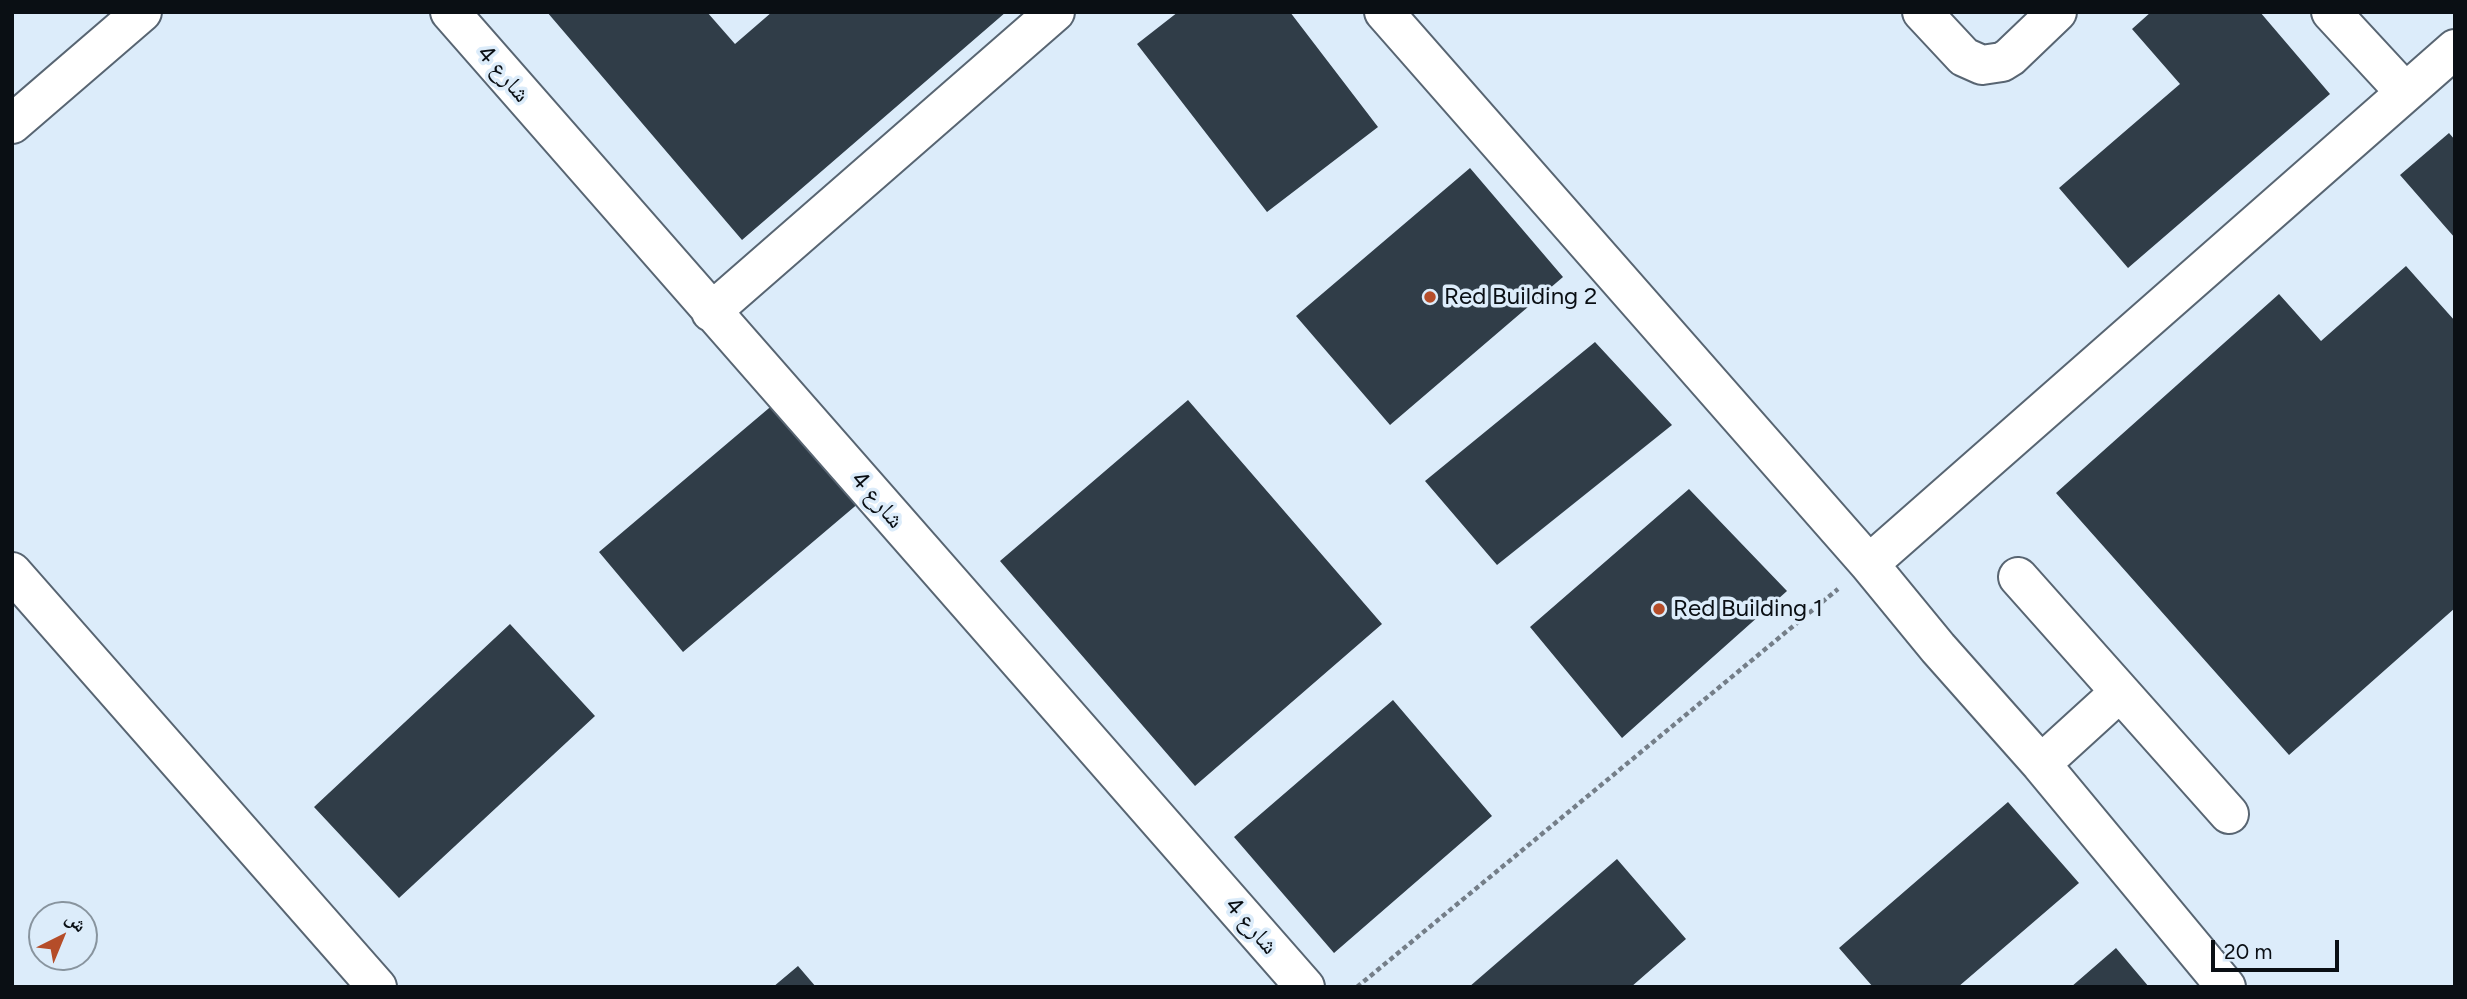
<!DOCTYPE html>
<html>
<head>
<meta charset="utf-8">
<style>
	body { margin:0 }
	#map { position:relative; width:2467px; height:999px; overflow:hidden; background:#dcecfa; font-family:Figtree,"Noto Naskh Arabic",sans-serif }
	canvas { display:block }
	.frame { position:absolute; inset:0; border:14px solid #0a0f14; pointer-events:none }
	.north { position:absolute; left:28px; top:901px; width:70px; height:70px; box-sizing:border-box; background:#dcecfa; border:2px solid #88949e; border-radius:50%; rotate:43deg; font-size:19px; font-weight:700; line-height:28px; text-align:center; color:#0a0f14 }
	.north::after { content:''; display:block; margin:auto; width:24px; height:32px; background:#b54d29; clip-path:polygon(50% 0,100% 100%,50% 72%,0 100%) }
	.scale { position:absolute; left:2211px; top:940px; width:128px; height:32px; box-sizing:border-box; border:4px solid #0a0f14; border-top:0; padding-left:9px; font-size:21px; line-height:24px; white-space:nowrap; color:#0a0f14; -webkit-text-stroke:5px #dcecfa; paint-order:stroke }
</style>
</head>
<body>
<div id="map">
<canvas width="2467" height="999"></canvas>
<div class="frame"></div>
<div class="north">ش</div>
<div class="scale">20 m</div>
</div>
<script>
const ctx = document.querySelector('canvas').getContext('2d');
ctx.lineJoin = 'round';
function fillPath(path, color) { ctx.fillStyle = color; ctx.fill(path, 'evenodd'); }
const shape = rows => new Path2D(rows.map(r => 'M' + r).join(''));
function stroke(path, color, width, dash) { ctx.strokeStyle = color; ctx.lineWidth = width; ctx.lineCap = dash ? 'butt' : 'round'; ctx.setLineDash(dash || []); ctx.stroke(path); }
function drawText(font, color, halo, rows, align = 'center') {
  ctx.font = font + ' Figtree,"Noto Naskh Arabic",sans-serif'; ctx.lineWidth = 7; ctx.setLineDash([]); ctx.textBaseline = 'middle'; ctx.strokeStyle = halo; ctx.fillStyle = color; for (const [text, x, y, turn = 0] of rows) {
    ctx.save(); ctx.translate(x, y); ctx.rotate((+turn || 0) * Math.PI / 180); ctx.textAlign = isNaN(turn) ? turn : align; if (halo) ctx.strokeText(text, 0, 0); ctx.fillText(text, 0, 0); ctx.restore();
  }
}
fillPath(shape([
	[547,12,707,12,735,44,772,12,1006,12,742,240],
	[1178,12,1290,12,1378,127,1267,212,1137,44],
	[2151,12,2260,12,2330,94,2128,268,2059,188,2180,84,2132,29],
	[2449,133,2455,140,2455,238,2400,175],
	[1470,168,1563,277,1390,425,1296,316],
	[2406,266,2455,321,2455,608,2289,755,2056,493,2279,294,2321,341],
	[1595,342,1672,425,1497,565,1425,481],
	[1188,400,1382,624,1195,786,1000,561],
	[775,403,860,502,683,652,599,552],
	[1689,489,1787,591,1622,738,1530,627],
	[510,624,595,716,399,898,314,807],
	[1393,700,1492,816,1334,953,1234,837],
	[2008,802,2079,883,1958,987,1873,987,1839,948],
	[1617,859,1686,939,1631,987,1469,987],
	[2116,948,2149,987,2071,987],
	[798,966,816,987,773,987]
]), '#303d48');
const minor = shape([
	[450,12,1305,987],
	[1384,12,1869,564,1938,648,2041,764,2226,987],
	[1922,12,1964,57,1982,65,2002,62,2010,57,2057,12],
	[2331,12,2405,92],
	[12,124,142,12],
	[711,312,1055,12],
	[1869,564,2455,49],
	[12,572,377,987],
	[2018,577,2229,814],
	[2041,764,2120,692]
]);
stroke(minor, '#586572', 42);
stroke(shape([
	[1357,987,1838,589]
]), '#747e88', 4.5, [5, 3.5]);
stroke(minor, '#fff', 38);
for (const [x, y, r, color] of [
	[1430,297,7,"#b54d29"],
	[1659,609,7,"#b54d29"]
]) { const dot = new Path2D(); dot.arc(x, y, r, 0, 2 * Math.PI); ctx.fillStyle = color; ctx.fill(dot); stroke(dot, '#dcecfa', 2.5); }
drawText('24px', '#0a0f14', '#dcecfa', [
	["شارع 4",503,74,49],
	["شارع 4",877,500,49],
	["شارع 4",1251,926,49]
]);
drawText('24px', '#0a0f14', '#dcecfa', [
	["Red Building 2",1444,297],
	["Red Building 1",1673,609]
], 'left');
</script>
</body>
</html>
